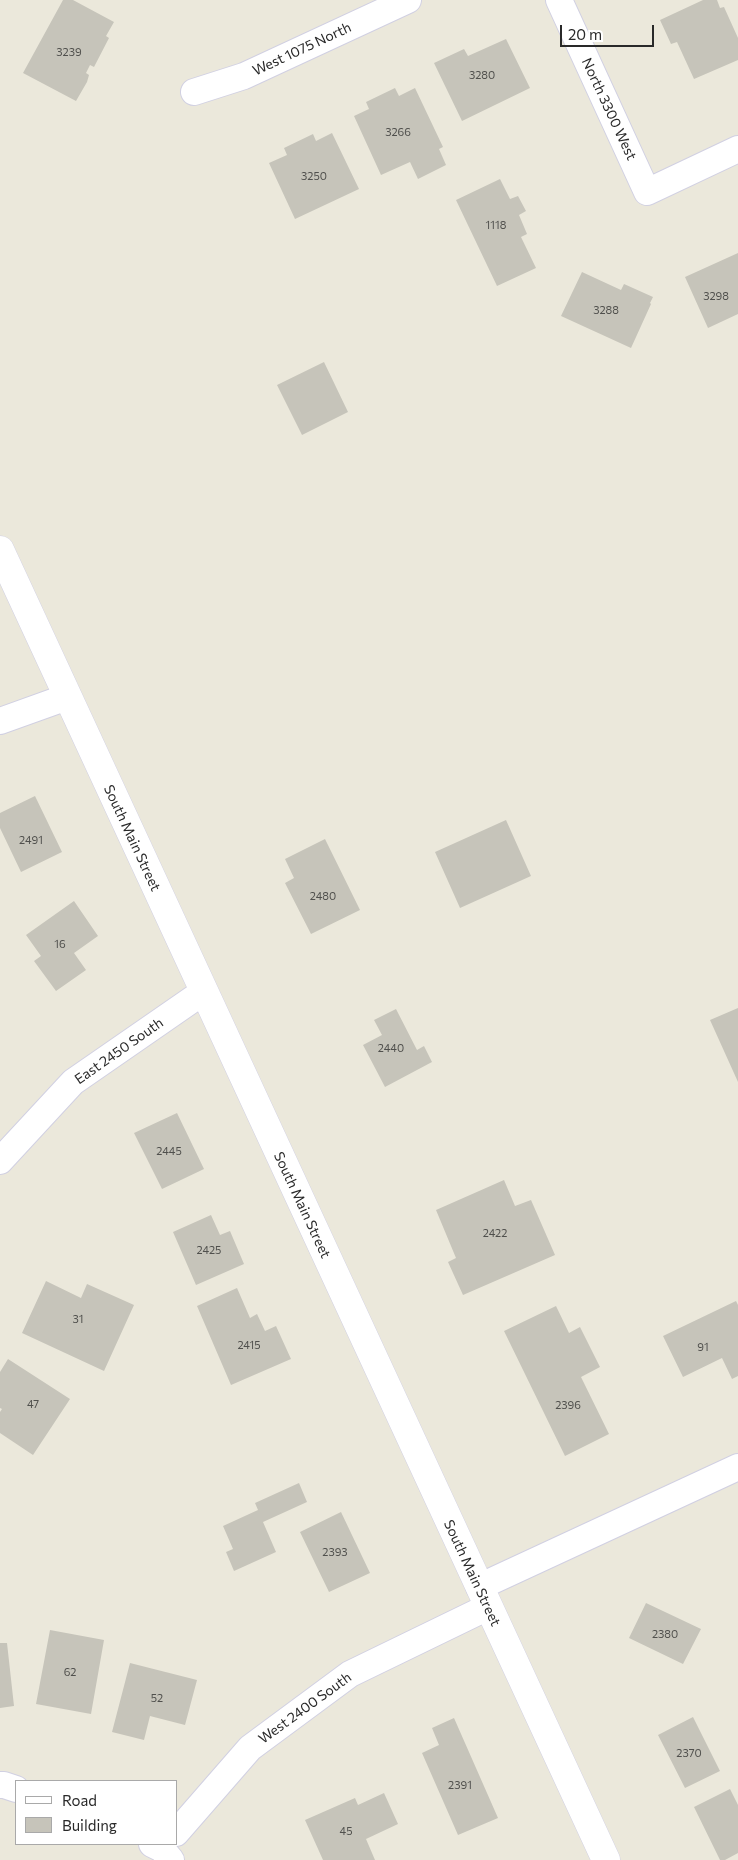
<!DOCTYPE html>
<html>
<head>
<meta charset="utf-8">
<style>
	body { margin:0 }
	#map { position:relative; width:738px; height:1860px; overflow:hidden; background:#ebe8db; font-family:Commissioner,sans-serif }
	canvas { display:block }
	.legend { position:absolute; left:15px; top:1780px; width:162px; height:65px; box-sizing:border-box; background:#fff; border:1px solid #a9a9a9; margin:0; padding:6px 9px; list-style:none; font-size:15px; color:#292929 }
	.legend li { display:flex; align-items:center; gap:10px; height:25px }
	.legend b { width:25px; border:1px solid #a9a9a9 }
	.scale { position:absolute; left:560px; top:25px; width:94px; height:22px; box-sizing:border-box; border:2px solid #292929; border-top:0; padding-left:6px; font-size:15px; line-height:18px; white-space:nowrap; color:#292929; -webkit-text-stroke:4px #fff; paint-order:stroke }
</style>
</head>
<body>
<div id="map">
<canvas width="738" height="1860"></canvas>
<ul class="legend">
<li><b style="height:6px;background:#fff"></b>Road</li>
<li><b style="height:14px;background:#c6c4ba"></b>Building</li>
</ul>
<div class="scale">20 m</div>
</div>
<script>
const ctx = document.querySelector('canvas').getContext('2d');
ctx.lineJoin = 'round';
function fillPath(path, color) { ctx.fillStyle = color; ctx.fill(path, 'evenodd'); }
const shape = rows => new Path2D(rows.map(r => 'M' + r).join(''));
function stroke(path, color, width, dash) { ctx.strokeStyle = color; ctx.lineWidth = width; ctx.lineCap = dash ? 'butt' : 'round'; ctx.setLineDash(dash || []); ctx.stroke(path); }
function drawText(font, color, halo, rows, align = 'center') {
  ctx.font = font + ' Commissioner,sans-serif'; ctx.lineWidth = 4; ctx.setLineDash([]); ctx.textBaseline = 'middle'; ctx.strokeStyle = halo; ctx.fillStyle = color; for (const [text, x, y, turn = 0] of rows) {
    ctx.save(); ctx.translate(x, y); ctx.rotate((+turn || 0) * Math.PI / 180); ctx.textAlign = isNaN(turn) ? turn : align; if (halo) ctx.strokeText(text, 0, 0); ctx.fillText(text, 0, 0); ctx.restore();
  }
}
fillPath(shape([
	[63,0,73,0,114,22,106,36,109,38,94,67,90,65,86,73,89,75,87,82,76,101,23,73],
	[703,0,717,0,720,8,724,7,738,38,738,60,694,79,677,42,671,44,660,20],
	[506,39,530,88,462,121,434,63,464,49,468,56],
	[395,88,399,96,415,88,443,147,439,149,446,165,418,179,410,162,381,175,354,116,369,109,366,102],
	[332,133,359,189,295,219,269,163,287,155,284,148,313,134,316,141],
	[500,179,510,199,518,196,526,211,519,215,527,234,521,237,536,268,497,286,456,200],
	[738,253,738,314,708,328,685,277],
	[582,272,621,290,624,284,653,297,650,303,651,304,631,348,561,316],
	[324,362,348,412,302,435,277,385],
	[35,796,62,852,21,872,0,828,0,813],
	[506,820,531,876,460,908,435,852],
	[325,839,360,910,311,934,285,883,294,878,285,859],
	[74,901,98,936,74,953,86,970,56,991,34,961,41,956,26,935],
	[738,1008,738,1082,710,1020],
	[396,1009,417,1050,424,1046,432,1062,385,1087,363,1045,382,1035,374,1020],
	[177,1113,204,1169,162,1189,134,1133],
	[504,1180,515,1206,531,1200,555,1255,463,1295,448,1262,456,1258,436,1210],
	[211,1215,220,1235,230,1231,244,1264,196,1285,173,1232],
	[46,1281,81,1298,87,1284,134,1305,104,1371,22,1333],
	[237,1288,250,1318,257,1314,265,1331,276,1326,291,1359,231,1385,197,1306],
	[736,1301,738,1305,738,1376,732,1379,722,1358,683,1377,663,1336],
	[556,1306,569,1333,580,1327,600,1367,581,1377,609,1434,565,1456,504,1331],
	[8,1359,70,1399,33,1455,0,1433,0,1412,2,1409,0,1408,0,1372],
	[299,1483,307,1502,263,1522,276,1552,234,1571,226,1552,233,1549,223,1526,258,1510,255,1503],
	[341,1512,370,1573,329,1592,300,1532],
	[646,1603,701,1629,683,1664,629,1638],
	[50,1630,104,1640,91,1714,36,1704],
	[0,1643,7,1643,14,1706,0,1708],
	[130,1663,197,1680,185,1725,150,1716,144,1740,112,1732],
	[693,1717,720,1771,685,1788,658,1735],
	[454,1718,498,1818,458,1835,422,1753,439,1745,432,1728],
	[730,1789,738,1805,738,1853,725,1860,720,1860,694,1807],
	[384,1793,398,1824,366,1839,375,1860,323,1860,305,1820,355,1798,358,1805]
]), '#c6c4ba');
const minor = shape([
	[559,0,647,192,738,149],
	[194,92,244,76,408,0],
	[0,721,67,697],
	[0,1161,73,1082,203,992],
	[479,1587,738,1467],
	[0,1785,4,1785,16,1789],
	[176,1833,250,1748,350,1674,488,1607],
	[152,1844,162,1849,171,1860]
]);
const tertiary = shape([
	[0,550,606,1860]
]);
stroke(minor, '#d1d0e2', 28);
stroke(tertiary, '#d1d0e2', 29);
stroke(minor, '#fff', 26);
stroke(tertiary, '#fff', 28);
drawText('11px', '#50504d', null, [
	["3239",69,52],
	["3280",482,75],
	["3266",398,132],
	["3250",314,176],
	["1118",496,225],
	["3298",716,296],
	["3288",606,310],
	["2491",31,840],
	["2480",323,896],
	["16",60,944],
	["2440",391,1048],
	["2445",169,1151],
	["2422",495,1233],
	["2425",209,1250],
	["31",78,1319],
	["2415",249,1345],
	["91",703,1347],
	["47",33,1404],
	["2396",568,1405],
	["2393",335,1552],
	["2380",665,1634],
	["62",70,1672],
	["52",157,1698],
	["2370",689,1753],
	["2391",460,1785],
	["45",346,1831]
]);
drawText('14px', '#292929', '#fff', [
	["West 1075 North",302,49,-25],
	["North 3300 West",609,109,65],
	["South Main Street",132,838,65],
	["East 2450 South",119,1051,-35],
	["South Main Street",302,1205,65],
	["South Main Street",472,1573,65],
	["West 2400 South",305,1708,-36]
]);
</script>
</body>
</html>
